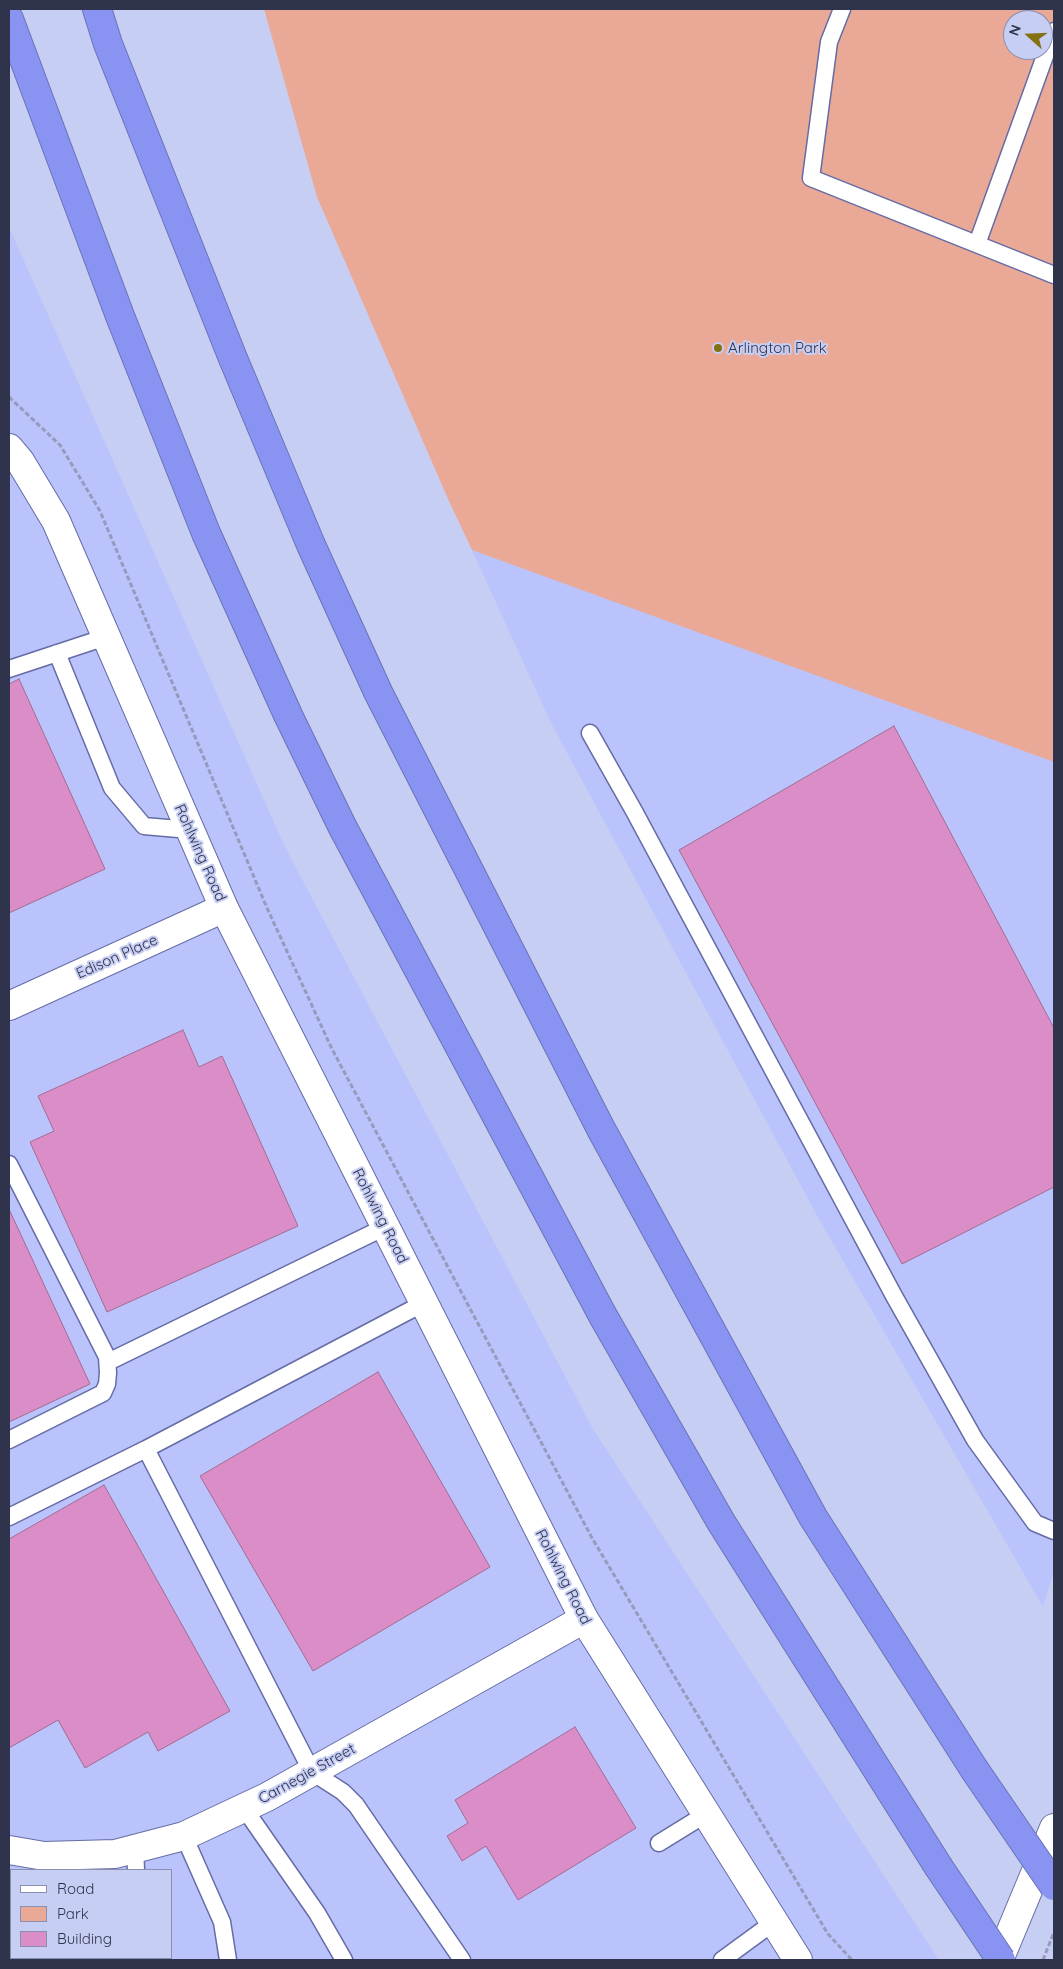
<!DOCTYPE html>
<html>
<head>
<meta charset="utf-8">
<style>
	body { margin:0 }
	#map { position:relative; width:1063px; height:1969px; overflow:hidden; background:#c7cef4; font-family:Quicksand,sans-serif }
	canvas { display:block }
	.frame { position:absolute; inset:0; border:10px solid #2f334c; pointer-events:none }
	.legend { position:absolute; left:10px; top:1869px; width:162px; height:90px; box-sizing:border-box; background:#c7cef4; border:1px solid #8a90b1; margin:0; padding:6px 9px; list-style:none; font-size:15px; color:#2f334c }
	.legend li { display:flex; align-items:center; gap:10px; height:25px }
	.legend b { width:25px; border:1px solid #8a90b1 }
	.north { position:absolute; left:1003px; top:10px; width:50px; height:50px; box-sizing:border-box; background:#c7cef4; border:1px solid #8a90b1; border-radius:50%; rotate:290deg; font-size:14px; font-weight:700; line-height:20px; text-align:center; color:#2f334c }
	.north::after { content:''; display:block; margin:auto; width:18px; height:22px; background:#847112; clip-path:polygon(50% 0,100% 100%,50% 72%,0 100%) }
</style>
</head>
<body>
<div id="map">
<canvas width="1063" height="1969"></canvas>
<div class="frame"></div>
<ul class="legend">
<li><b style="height:6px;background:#fff"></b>Road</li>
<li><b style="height:14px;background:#eaa996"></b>Park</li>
<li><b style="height:14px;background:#da8dc6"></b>Building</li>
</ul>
<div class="north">N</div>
</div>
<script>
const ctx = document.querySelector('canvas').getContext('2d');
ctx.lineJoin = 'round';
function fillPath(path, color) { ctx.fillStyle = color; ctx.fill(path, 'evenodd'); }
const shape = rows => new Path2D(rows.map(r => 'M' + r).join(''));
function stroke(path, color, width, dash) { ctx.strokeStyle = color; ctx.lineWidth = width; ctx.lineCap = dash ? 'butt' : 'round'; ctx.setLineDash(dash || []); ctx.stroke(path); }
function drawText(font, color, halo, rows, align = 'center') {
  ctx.font = font + ' Quicksand,sans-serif'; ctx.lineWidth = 4; ctx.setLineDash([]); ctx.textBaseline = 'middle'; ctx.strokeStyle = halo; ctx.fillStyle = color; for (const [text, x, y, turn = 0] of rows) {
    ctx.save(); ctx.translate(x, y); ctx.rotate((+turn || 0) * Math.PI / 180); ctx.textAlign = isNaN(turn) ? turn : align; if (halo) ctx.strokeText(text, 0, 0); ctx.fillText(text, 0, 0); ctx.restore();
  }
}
fillPath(shape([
	[9,227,285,847,593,1429,939,1960,9,1960],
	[11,1870,171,1870,171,1958,11,1958],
	[472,550,622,603,1054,762,1054,1570,1043,1607,819,1219,551,723]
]), '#bac3fb');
fillPath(shape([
	[264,9,1054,9,1054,762,472,550,448,499,317,197],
	[1013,20,1043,20,1043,50,1013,50]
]), '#eaa996');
const building = shape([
	[19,679,105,869,9,913,9,684,19,679],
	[894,726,1054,1028,1054,1187,902,1264,679,850,894,726],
	[183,1030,199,1067,222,1056,298,1226,107,1312,30,1142,54,1131,38,1096,183,1030],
	[9,1209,90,1384,9,1422,9,1209],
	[378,1372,490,1567,313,1671,200,1476,378,1372],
	[104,1485,230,1711,158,1751,148,1732,85,1768,58,1720,9,1748,9,1539,104,1485],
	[575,1727,636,1828,518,1900,486,1846,462,1861,447,1836,468,1823,455,1800,575,1727]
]);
fillPath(building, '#da8dc6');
stroke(building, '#a36c94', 1);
const service = shape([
	[842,9,829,42,811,178,1054,275],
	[977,244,1054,31],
	[57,653,112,788,144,826,190,830],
	[9,669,106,637],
	[590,733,634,811,894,1296,975,1440,1035,1523,1054,1531],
	[9,1164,107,1357,108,1373,107,1384,103,1393,9,1440],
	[108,1362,385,1227],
	[146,1449,312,1772,343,1792,356,1805,462,1960],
	[9,1517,146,1449,424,1303],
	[244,1808,317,1913,344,1960],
	[184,1836,222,1922,228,1960],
	[659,1843,706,1814],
	[135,1849,136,1870],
	[9,1937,11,1934],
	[722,1960,774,1922]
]);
const minor = shape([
	[9,1006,224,908],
	[9,1850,44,1856,115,1854,184,1836,267,1797,584,1619]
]);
const secondary = shape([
	[9,448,20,461,56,521,224,908,584,1619,798,1960],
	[999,1960,1054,1828]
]);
const motorway = shape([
	[97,9,108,44,232,356,311,545,378,692,601,1129,813,1517,974,1769],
	[9,19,120,316,206,533,288,715,342,826,603,1316,721,1522,938,1866]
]);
stroke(service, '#656ca5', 19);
stroke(minor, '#656ca5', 30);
stroke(secondary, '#656ca5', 30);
stroke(motorway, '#6a72b8', 30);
stroke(shape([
	[9,397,60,445,100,511,267,908,332,1049,592,1538,828,1934,852,1960],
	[1043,1960,1054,1932]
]), '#959bbc', 3, [5, 2.5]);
stroke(service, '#fff', 16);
stroke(minor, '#fff', 28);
stroke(secondary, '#fff', 28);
stroke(motorway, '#8994f2', 28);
const motorwayBridge = shape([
	[974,1769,1054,1886],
	[938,1866,1001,1960]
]);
stroke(motorwayBridge, '#6a72b8', 30, []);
stroke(motorwayBridge, '#8994f2', 28);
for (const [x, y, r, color] of [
	[718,348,5,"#847112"]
]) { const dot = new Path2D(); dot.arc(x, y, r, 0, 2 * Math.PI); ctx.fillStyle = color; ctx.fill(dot); stroke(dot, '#c7cef4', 2); }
drawText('15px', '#2f334c', '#c7cef4', [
	["Arlington Park",728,348]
], 'left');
drawText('15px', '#2f334c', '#c7cef4', [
	["Rohlwing Road",200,853,66],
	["Edison Place",117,957,-24],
	["Rohlwing Road",380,1216,63],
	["Rohlwing Road",563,1577,63],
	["Carnegie Street",307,1774,-29]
]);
</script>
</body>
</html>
